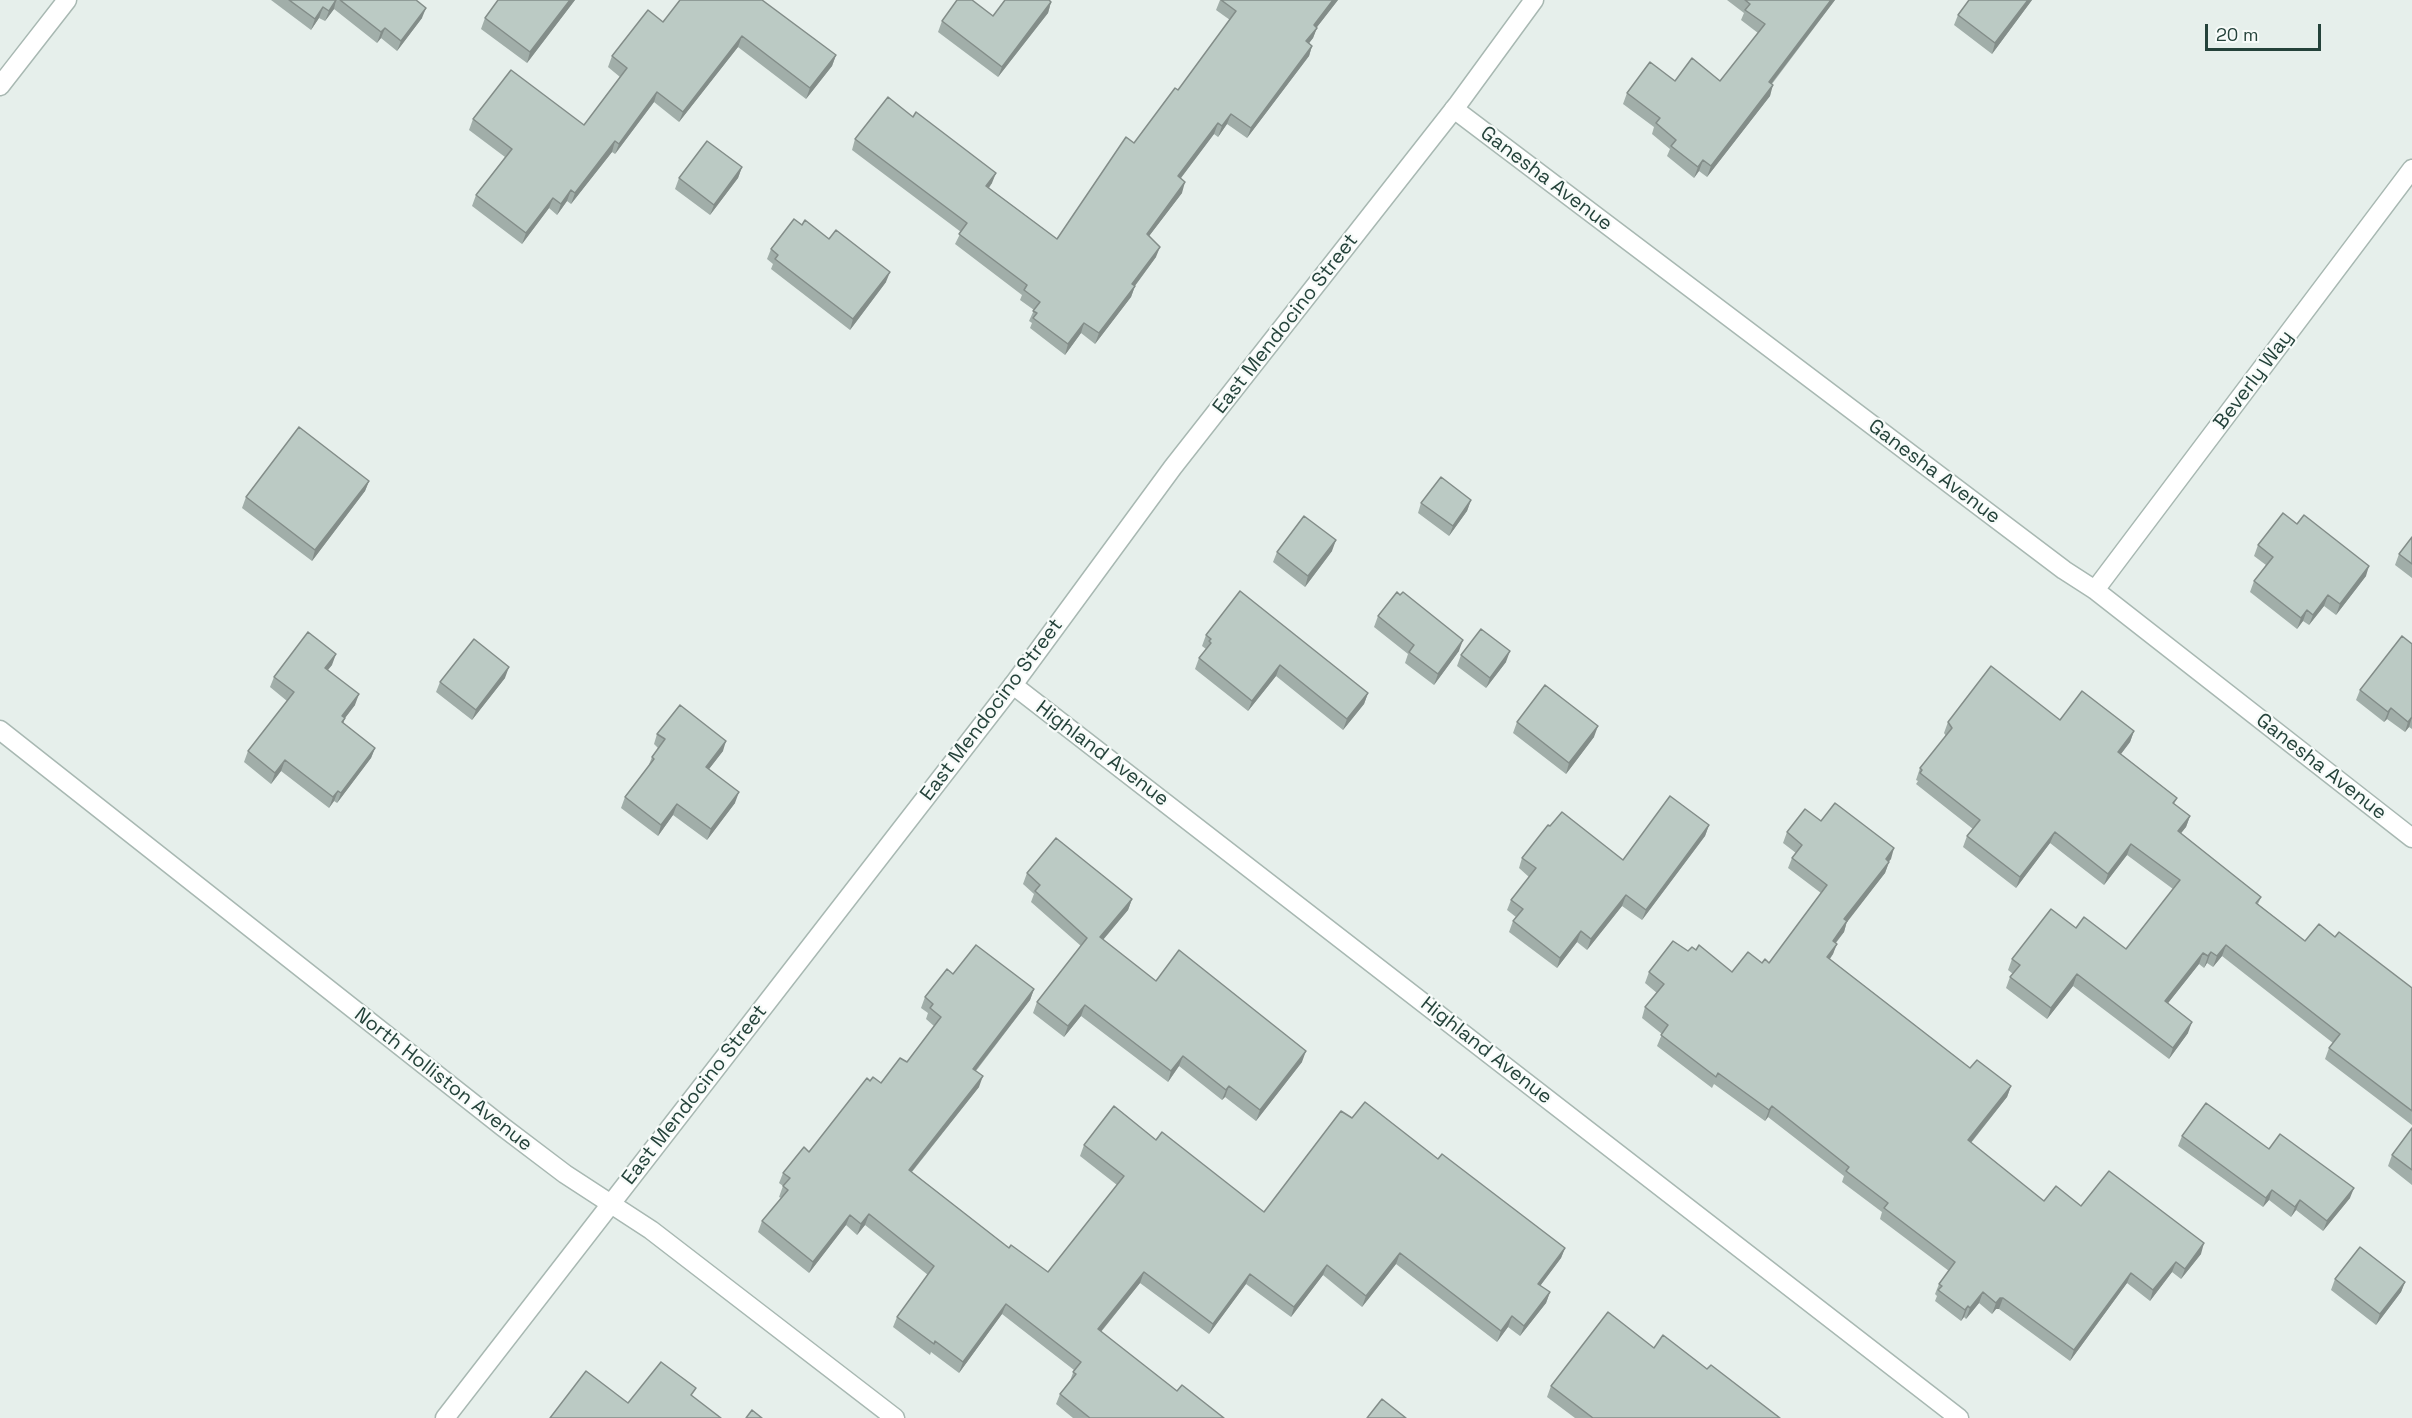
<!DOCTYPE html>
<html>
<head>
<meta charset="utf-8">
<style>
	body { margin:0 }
	#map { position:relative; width:2412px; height:1418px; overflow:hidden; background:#e6efeb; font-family:"Space Grotesk",sans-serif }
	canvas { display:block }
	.scale { position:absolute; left:2205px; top:24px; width:116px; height:27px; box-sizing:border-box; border:3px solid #24423a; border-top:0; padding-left:8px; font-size:18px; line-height:21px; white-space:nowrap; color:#24423a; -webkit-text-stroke:4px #f7fbf9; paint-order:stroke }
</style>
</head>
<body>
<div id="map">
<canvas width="2412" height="1418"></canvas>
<div class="scale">20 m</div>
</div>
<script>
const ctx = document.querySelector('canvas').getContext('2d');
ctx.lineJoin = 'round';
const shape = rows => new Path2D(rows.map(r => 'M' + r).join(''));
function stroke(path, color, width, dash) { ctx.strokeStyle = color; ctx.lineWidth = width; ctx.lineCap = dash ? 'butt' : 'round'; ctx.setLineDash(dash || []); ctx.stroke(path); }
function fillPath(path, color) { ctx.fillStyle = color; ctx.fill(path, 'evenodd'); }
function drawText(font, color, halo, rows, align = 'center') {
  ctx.font = font + ' "Space Grotesk",sans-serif'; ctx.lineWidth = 4.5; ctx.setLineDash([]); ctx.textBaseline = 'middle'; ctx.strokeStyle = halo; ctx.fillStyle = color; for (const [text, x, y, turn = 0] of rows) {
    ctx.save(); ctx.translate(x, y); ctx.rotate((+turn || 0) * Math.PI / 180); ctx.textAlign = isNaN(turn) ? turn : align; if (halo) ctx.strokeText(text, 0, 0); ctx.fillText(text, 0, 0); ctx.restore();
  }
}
const minor = shape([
	[0,86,67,0],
	[1454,109,2064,570,2095,590,2412,838],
	[2095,590,2412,169],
	[1013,685,1959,1418],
	[0,730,503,1127,565,1174,651,1230,895,1418]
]);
const tertiary = shape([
	[445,1418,1013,685,1173,467,1458,104,1534,0]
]);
stroke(minor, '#a8b8b2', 21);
stroke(tertiary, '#a8b8b2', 21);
stroke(minor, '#fff', 18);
stroke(tertiary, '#fff', 18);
fillPath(shape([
	[271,0,416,0,422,18,397,51,381,38,377,43,334,9,325,21,319,18,311,30],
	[498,0,575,0,527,63,481,29,485,18],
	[680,0,836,55,832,66,806,99,738,47,679,122,654,102,615,154,612,152,571,204,567,201,557,215,549,208,522,244,472,206,476,195,505,157,469,130,473,119,584,125,620,77,608,67,612,56,663,22],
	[1220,0,1338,0,1317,27,1313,38,1309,43,1312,46,1309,56,1247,138,1227,124,1218,137,1214,134,1181,178,1182,193,1149,236,1156,257,1135,286,1131,297,1095,344,1081,333,1065,355,1030,328,1032,323,1029,321,1034,310,1020,300,1022,295,955,244,961,232,852,150,855,139,992,183,989,188,1057,239,1178,90,1230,20,1216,10],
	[1727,0,1835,0,1772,84,1770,96,1707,177,1699,171,1694,178,1667,156,1670,149,1652,134,1654,127,1623,104,1627,93,1675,81,1720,81,1758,33,1741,20,1744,13],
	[1969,0,2032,0,1992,54,1954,25,1958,15],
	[1051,2,1048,13,998,77,938,32,942,21,993,16],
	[742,167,738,178,710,215,675,189,679,178],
	[802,225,829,239,886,282,850,330,771,269,773,264,767,259,771,249],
	[369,481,365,491,312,561,242,508,246,497],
	[1471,500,1467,511,1449,536,1418,513,1421,503],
	[2412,537,2412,578,2395,565,2399,554],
	[2258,545,2366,576,2336,615,2324,606,2309,625,2303,621,2297,629,2250,592,2254,581,2266,565,2254,556],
	[1332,551,1305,587,1273,562,1277,552],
	[1378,616,1459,651,1434,685,1405,663,1408,654,1374,627],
	[1206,635,1368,693,1364,704,1343,730,1276,676,1248,711,1195,669,1199,658,1206,649,1202,646],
	[2412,644,2412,729,2409,727,2405,732,2387,719,2384,722,2356,700,2360,690],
	[1461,655,1506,662,1486,688,1457,666],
	[332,665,328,670,355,705,345,718,343,723,375,748,371,758,337,803,334,801,329,808,281,771,271,784,244,762,248,751,287,701,270,687,274,677],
	[505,678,472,720,436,692,440,682],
	[2060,720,2134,731,2130,742,2121,754,2177,798,2174,804,2190,816,2186,827,2181,833,2261,897,2258,904,2305,941,2335,937,2412,988,2412,1125,2325,1059,2329,1048,2333,1043,2222,956,2213,967,2207,963,2204,968,2199,964,2168,1003,2188,1033,2169,1059,2073,986,2047,1019,2006,988,2010,977,2013,974,2008,970,2012,959,2076,928,2126,949,2173,889,2127,855,2104,885,2050,843,2016,888,1963,847,1967,836,1973,829,1916,784,1918,781,1916,780,1920,768,1946,736,1944,733,1948,722],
	[1517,722,1594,737,1566,774,1513,733],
	[657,734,723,751,709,769,735,803,707,840,673,815,658,836,621,808,625,797,648,767,652,757,658,748,654,744],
	[1821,821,1891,859,1888,861,1889,862,1885,873,1847,921,1844,932,1836,943,1833,954,1830,959,1970,1068,2011,1086,2007,1097,1971,1143,2044,1201,2081,1206,2201,1254,2181,1279,2172,1272,2150,1301,2127,1283,2070,1361,1999,1309,1996,1309,1992,1314,1979,1303,1966,1319,1964,1317,1961,1321,1935,1301,1937,1296,1935,1294,1939,1284,1949,1271,1880,1219,1882,1212,1842,1182,1844,1176,1768,1117,1765,1121,1714,1084,1712,1088,1657,1046,1662,1034,1642,1018,1645,1007,1657,993,1645,983,1649,972,1688,951,1696,950,1732,972,1762,963,1769,963,1821,893,1788,868,1792,858,1796,853,1783,843,1787,832],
	[1709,825,1705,836,1642,920,1622,906,1587,950,1577,942,1557,968,1509,932,1513,921,1516,917,1507,910,1511,900,1529,877,1519,868,1522,858,1550,826,1623,860],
	[1027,873,1132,899,1128,910,1103,940,1156,981,1302,1062,1256,1121,1225,1097,1222,1100,1179,1066,1168,1082,1081,1016,1064,1037,1033,1013,1037,1002,1081,946,1031,902,1034,894,1023,884],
	[953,974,1034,989,1030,1000,976,1071,979,1087,912,1172,1009,1248,1048,1272,1117,1185,1080,1156,1084,1145,1156,1140,1264,1212,1352,1118,1438,1159,1565,1248,1561,1258,1540,1286,1550,1292,1546,1303,1520,1336,1508,1327,1497,1342,1396,1264,1362,1307,1323,1275,1291,1317,1246,1284,1209,1334,1140,1283,1101,1332,1177,1391,1224,1418,1073,1418,1056,1404,1060,1394,1070,1381,1074,1370,1002,1314,959,1373,931,1352,930,1355,893,1327,897,1317,928,1275,865,1225,857,1235,846,1225,809,1273,758,1232,762,1221,781,1198,779,1197,783,1186,779,1183,783,1173,809,1152,870,1081,881,1083,907,1062,934,1026,926,1019,928,1013,921,1008,925,997],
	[2412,1128,2412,1185,2388,1166,2392,1155],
	[2182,1136,2269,1149,2350,1198,2323,1231,2296,1210,2291,1217,2269,1200,2263,1207,2178,1146],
	[2335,1279,2405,1282,2401,1292,2376,1325,2331,1290],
	[1654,1348,1707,1369,1780,1418,1575,1418,1547,1397,1551,1386]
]), '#a1aea9');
fillPath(shape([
	[336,0,334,9,325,21,329,11],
	[570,0,575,0,527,63,530,52],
	[1333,0,1338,0,1310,36,1314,25],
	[1831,0,1835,0,1765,92,1769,82],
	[2028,0,2032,0,1992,54,1995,43],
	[1051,2,1048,13,998,77,1002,67],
	[323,7,319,18,311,30,315,19],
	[426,8,422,18,397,51,401,41],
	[385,28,381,38,377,43,381,32],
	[1317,28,1313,38,1303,51,1306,41],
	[742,36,738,47,679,122,683,112],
	[1312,46,1309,56,1247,138,1251,128],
	[836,55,832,66,806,99,810,88],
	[1773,85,1770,96,1707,177,1711,166],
	[657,92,654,102,615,154,619,144],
	[1231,114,1227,124,1218,137,1222,126],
	[1218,123,1214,134,1174,187,1178,176],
	[615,141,612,152,571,204,575,193],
	[1703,160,1699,171,1694,178,1698,167],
	[742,167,738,178,710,215,714,205],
	[996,173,992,183,982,196,986,186],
	[1185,182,1182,193,1143,244,1147,234],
	[571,190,567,201,557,215,561,204],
	[553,198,549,208,522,244,526,233],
	[1160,247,1156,257,1128,295,1132,284],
	[890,272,886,282,850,330,853,319],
	[1135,286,1131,297,1095,344,1099,333],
	[1084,323,1081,333,1065,355,1068,344],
	[369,481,365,491,312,561,315,550],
	[1471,500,1467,511,1449,536,1453,526],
	[1336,540,1332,551,1305,587,1308,576],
	[2369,566,2366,576,2336,615,2340,604],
	[2328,595,2324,606,2309,625,2313,615],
	[2307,610,2303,621,2297,629,2301,618],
	[1463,640,1459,651,1434,685,1438,674],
	[1510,651,1506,662,1486,688,1490,678],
	[336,654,332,665,321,678,325,668],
	[1280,665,1276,676,1248,711,1252,701],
	[509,667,505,678,472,720,476,710],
	[1368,693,1364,704,1343,730,1347,719],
	[359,694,355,705,345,718,341,729,342,716],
	[2391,708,2387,719,2384,722,2388,712],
	[2412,717,2409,727,2405,732,2408,722],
	[1598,726,1594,737,1566,774,1569,763],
	[2134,731,2130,742,2114,763,2118,752],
	[726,741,723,751,702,778,706,767],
	[375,748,371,758,337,803,341,793],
	[285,760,281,771,271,784,275,773],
	[338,791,334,801,329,808,333,797],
	[739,792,735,803,707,840,711,829],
	[677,804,673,815,658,836,661,825],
	[2190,816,2186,827,2174,842,2178,831],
	[1709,825,1705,836,1642,920,1646,910],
	[2055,832,2050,843,2016,888,2020,877],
	[2131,844,2127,855,2104,885,2108,874],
	[1894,848,1891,859,1882,870,1886,859],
	[1889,862,1885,873,1841,930,1844,919],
	[1626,895,1622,906,1587,950,1591,939],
	[1132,899,1128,910,1096,948,1100,937],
	[1847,921,1844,932,1829,951,1833,941],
	[1581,931,1577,942,1557,968,1560,958],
	[1837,944,1833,954,1823,968,1827,957],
	[2226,945,2222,956,2213,967,2217,956],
	[2211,952,2207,963,2204,968,2208,956],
	[2203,953,2199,964,2161,1012,2165,1001],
	[2077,974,2073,986,2047,1019,2051,1008],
	[1034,989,1030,1000,969,1079,973,1069],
	[1085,1005,1081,1016,1064,1037,1068,1026],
	[2192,1022,2188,1033,2169,1059,2173,1048],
	[1306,1051,1302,1062,1256,1121,1260,1110],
	[1183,1056,1179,1066,1168,1082,1171,1071],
	[983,1076,979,1087,905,1180,909,1170],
	[1229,1086,1225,1097,1222,1100,1226,1090],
	[2011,1086,2007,1097,1964,1151,1968,1140],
	[1772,1106,1768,1117,1765,1121,1769,1110],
	[2354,1188,2350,1198,2323,1231,2327,1221],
	[2272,1190,2269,1200,2263,1207,2266,1198],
	[2300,1200,2296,1210,2291,1217,2295,1207],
	[869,1214,865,1225,857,1235,861,1224],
	[850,1215,846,1225,809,1273,813,1262],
	[2204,1243,2201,1254,2181,1279,2185,1269],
	[1565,1248,1561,1258,1534,1294,1538,1284],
	[1400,1253,1396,1264,1362,1307,1366,1296],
	[2176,1262,2172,1272,2150,1301,2153,1290],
	[1327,1265,1323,1275,1291,1317,1294,1307],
	[1144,1272,1140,1283,1094,1340,1098,1329],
	[2131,1273,2127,1283,2070,1361,2074,1350],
	[1250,1274,1246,1284,1209,1334,1213,1324],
	[2405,1282,2401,1292,2376,1325,2380,1314],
	[1550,1292,1546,1303,1520,1336,1524,1326],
	[1983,1292,1979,1303,1966,1319,1970,1308],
	[2000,1298,2003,1298,1999,1309,1996,1309,1992,1314,1996,1303],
	[1006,1304,1002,1314,959,1373,963,1362],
	[1968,1306,1964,1317,1961,1321,1965,1310],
	[1512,1316,1508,1327,1497,1342,1501,1331]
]), '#838d89');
const building = shape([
	[289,0,336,0,329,11,323,7,315,19,289,0],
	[340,0,416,0,426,8,401,41,385,28,381,32,340,0],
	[498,0,570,0,530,52,485,18,498,0],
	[680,0,762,0,836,55,810,88,742,36,683,112,657,92,619,144,615,141,575,193,571,190,561,204,553,198,526,233,476,195,512,149,473,119,511,70,584,125,627,68,612,56,648,10,663,22,680,0],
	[957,0,972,0,993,16,1005,0,1049,0,1051,2,1002,67,942,21,957,0],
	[1221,0,1333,0,1314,25,1317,28,1306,41,1312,46,1251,128,1231,114,1222,126,1218,123,1178,176,1185,182,1147,234,1160,247,1132,284,1135,286,1099,333,1084,323,1068,344,1033,318,1037,313,1033,311,1040,302,1024,290,1027,285,959,234,967,223,855,139,888,97,913,117,916,112,996,173,986,186,1057,239,1126,137,1134,143,1175,88,1178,90,1236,11,1221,0],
	[1745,0,1831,0,1769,82,1773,85,1711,166,1703,160,1698,167,1671,146,1676,140,1656,123,1660,118,1627,93,1650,62,1675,81,1692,58,1720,81,1765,24,1745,10,1750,4,1745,0],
	[1969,0,2028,0,1995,43,1958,15,1969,0],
	[707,141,742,167,714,205,679,178,707,141],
	[794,219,802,225,805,220,829,239,836,230,890,272,853,319,775,259,778,255,771,249,794,219],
	[299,427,369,481,315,550,246,497,299,427],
	[1441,477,1471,500,1453,526,1421,503,1441,477],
	[2283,513,2297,524,2304,515,2369,566,2340,604,2328,595,2313,615,2307,610,2301,618,2254,581,2273,557,2258,545,2283,513],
	[1304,516,1336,540,1308,576,1277,552,1304,516],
	[2412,537,2412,564,2399,554,2412,537],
	[1240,591,1368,693,1347,719,1280,665,1252,701,1199,658,1211,643,1209,641,1211,639,1206,635,1240,591],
	[1397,592,1400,595,1403,592,1463,640,1438,674,1409,652,1414,645,1378,616,1397,592],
	[1481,629,1510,651,1490,678,1461,655,1481,629],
	[308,632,336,654,325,668,359,694,342,716,345,718,342,722,375,748,341,793,338,791,333,797,285,760,275,773,248,751,294,692,274,677,308,632],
	[2402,636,2412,644,2412,717,2408,722,2391,708,2388,712,2360,690,2402,636],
	[474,639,509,667,476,710,440,682,474,639],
	[1991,666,2060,720,2082,691,2134,731,2118,752,2177,798,2173,803,2190,816,2178,831,2261,897,2256,903,2305,941,2319,924,2335,937,2339,932,2412,988,2412,1111,2329,1048,2340,1034,2226,945,2217,956,2211,952,2208,956,2203,953,2165,1001,2192,1022,2173,1048,2077,974,2051,1008,2010,977,2020,965,2012,959,2051,909,2076,928,2084,917,2126,949,2180,880,2131,844,2108,874,2055,832,2020,877,1967,836,1980,820,1920,773,1922,770,1920,768,1952,728,1948,722,1991,666],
	[1545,685,1598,726,1569,763,1517,722,1545,685],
	[680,705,726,741,706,767,739,792,711,829,677,804,661,825,625,797,654,759,652,757,665,739,657,734,680,705],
	[1670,796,1709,825,1646,910,1626,895,1591,939,1581,931,1560,958,1513,921,1523,909,1511,900,1536,868,1522,858,1548,825,1550,826,1562,812,1623,860,1670,796],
	[1835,803,1894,848,1886,859,1889,862,1844,919,1847,921,1833,941,1837,944,1827,957,1970,1068,1977,1060,2011,1086,1968,1140,2044,1201,2056,1186,2081,1206,2109,1171,2204,1243,2185,1269,2176,1262,2153,1290,2131,1273,2074,1350,2003,1298,2000,1298,1996,1303,1983,1292,1970,1308,1968,1306,1965,1310,1938,1290,1942,1286,1939,1284,1955,1262,1884,1208,1888,1203,1846,1171,1849,1167,1772,1106,1769,1110,1718,1073,1716,1077,1661,1035,1668,1025,1645,1007,1664,984,1649,972,1673,941,1688,951,1692,947,1696,950,1699,945,1732,972,1748,952,1762,963,1765,959,1769,963,1827,885,1792,858,1802,845,1787,832,1805,809,1821,821,1835,803],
	[1056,838,1132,899,1100,937,1156,981,1179,950,1306,1051,1260,1110,1229,1086,1226,1090,1183,1056,1171,1071,1085,1005,1068,1026,1037,1002,1087,938,1035,891,1040,885,1027,873,1056,838],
	[976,945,1034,989,973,1069,983,1076,909,1170,1009,1248,1011,1245,1048,1272,1124,1176,1084,1145,1114,1106,1156,1140,1162,1132,1264,1212,1341,1111,1352,1118,1365,1102,1438,1159,1442,1154,1565,1248,1538,1284,1550,1292,1524,1326,1512,1316,1501,1331,1400,1253,1366,1296,1327,1265,1294,1307,1250,1274,1213,1324,1144,1272,1098,1329,1177,1391,1182,1385,1224,1418,1090,1418,1060,1394,1076,1374,1073,1372,1081,1362,1006,1304,963,1362,935,1341,934,1344,897,1317,934,1266,869,1214,861,1224,850,1215,813,1262,762,1221,788,1190,783,1186,790,1178,783,1173,804,1147,809,1152,867,1078,870,1081,873,1077,881,1083,900,1058,907,1062,941,1017,930,1008,933,1004,925,997,947,969,953,974,976,945],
	[2206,1103,2269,1149,2280,1134,2354,1188,2327,1221,2300,1200,2295,1207,2272,1190,2266,1198,2182,1136,2206,1103],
	[2412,1128,2412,1170,2392,1155,2412,1128],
	[2360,1247,2405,1282,2380,1314,2335,1279,2360,1247],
	[1608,1312,1654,1348,1663,1335,1707,1369,1711,1365,1780,1418,1593,1418,1551,1386,1608,1312],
	[661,1362,696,1388,691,1395,721,1418,550,1418,586,1371,628,1403,661,1362],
	[1382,1399,1406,1418,1367,1418,1382,1399],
	[752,1410,762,1418,746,1418,752,1410]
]);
fillPath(building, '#bbcac4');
stroke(building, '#838d89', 1.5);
drawText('20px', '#24423a', '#f7fbf9', [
	["Ganesha Avenue",1546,179,37],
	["East Mendocino Street",1286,324,-52],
	["Beverly Way",2254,380,-53],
	["Ganesha Avenue",1934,472,37],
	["East Mendocino Street",992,710,-53],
	["Highland Avenue",1102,754,37],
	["Ganesha Avenue",2321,767,38],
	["Highland Avenue",1486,1051,38],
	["North Holliston Avenue",443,1080,38],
	["East Mendocino Street",695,1095,-52]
]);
</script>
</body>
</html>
